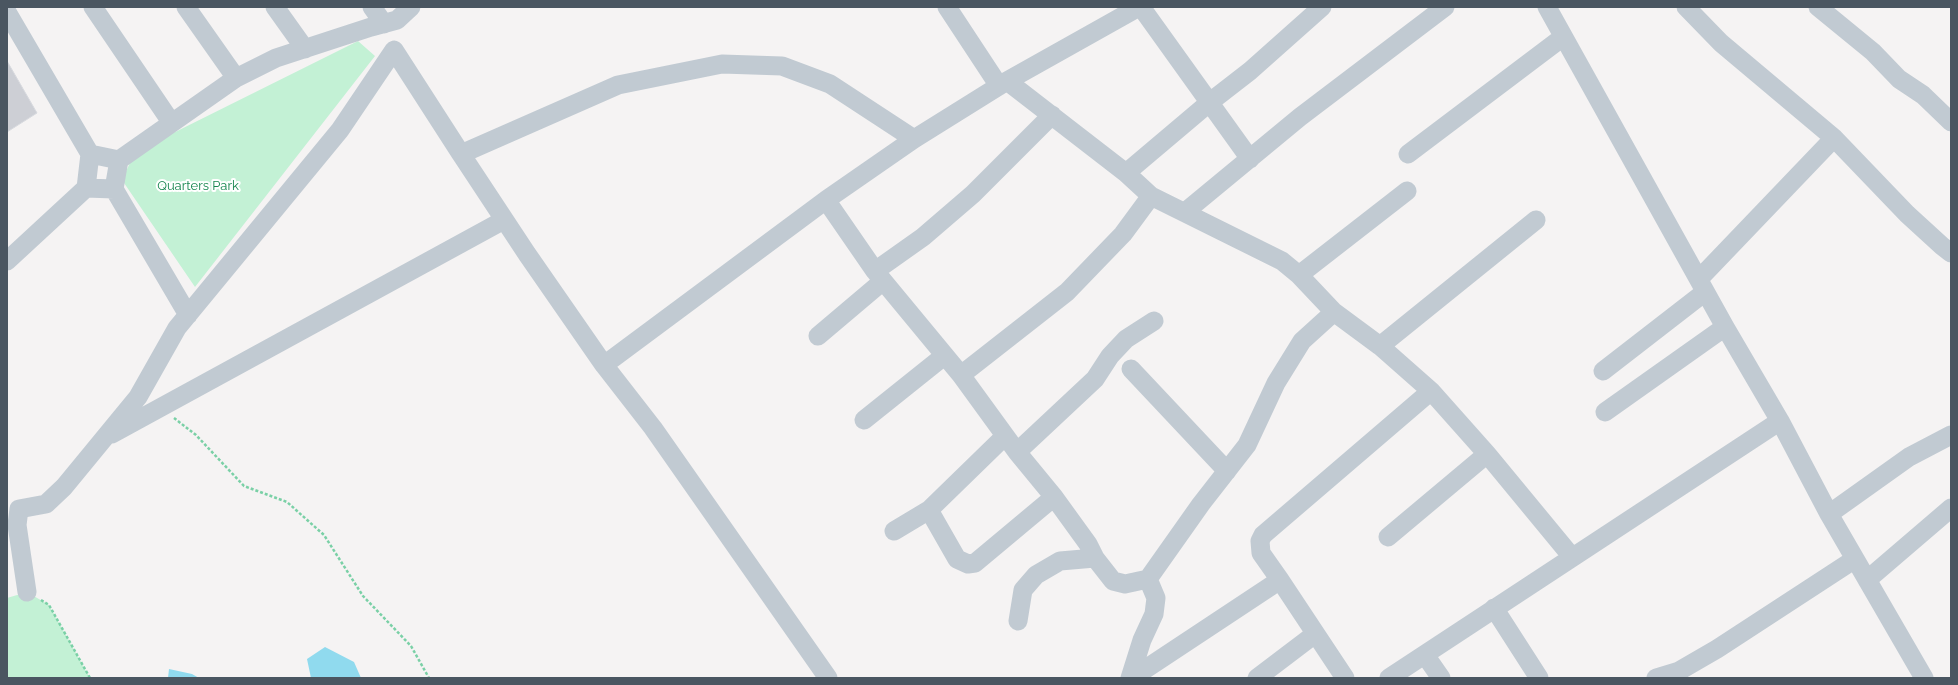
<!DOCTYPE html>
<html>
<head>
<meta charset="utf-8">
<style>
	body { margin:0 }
	#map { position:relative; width:1958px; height:685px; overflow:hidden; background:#f5f3f3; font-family:Raleway,sans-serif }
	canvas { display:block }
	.frame { position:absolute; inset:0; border:8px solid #4a5661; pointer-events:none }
</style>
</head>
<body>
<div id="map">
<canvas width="1958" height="685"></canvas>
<div class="frame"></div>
</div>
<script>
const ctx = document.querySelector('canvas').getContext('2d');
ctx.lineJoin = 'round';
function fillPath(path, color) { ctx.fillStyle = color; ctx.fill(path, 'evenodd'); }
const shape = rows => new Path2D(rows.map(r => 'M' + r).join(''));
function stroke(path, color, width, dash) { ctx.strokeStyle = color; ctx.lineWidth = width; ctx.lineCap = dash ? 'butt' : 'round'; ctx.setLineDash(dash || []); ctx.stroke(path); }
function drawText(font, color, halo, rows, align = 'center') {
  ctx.font = font + ' Raleway,sans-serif'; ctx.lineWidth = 4; ctx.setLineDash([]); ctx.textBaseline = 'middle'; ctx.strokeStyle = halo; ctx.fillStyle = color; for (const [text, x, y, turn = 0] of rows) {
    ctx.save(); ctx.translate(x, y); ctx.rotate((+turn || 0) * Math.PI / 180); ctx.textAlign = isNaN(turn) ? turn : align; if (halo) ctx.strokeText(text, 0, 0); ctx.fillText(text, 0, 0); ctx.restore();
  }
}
fillPath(shape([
	[358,41,375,56,195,287,122,180,135,152],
	[27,592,49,605,90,678,7,678,7,598]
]), '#c3f1d5');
fillPath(shape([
	[325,647,354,662,361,678,311,678,307,659],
	[169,669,192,674,199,678,168,678]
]), '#90daee');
const building = shape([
	[7,61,37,113,7,132,7,61]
]);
fillPath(building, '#cdcfd5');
stroke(building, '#d7d9de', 1);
stroke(shape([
	[174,418,196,435,244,486,287,502,324,535,363,596,411,646,429,678],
	[41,600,49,605,90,678]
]), '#7ad0a6', 2.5, [3, 2]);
stroke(shape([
	[93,7,171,122],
	[186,7,236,78],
	[275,7,305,49],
	[372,7,384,24],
	[947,7,999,86],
	[1141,7,1250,159],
	[1547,7,1725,327,1780,421,1829,514,1924,678],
	[1686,7,1721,43,1834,138,1907,214,1942,246,1951,253],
	[1818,7,1873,52,1899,79,1923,95,1951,122],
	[7,12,90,154,86,188,114,189,119,160],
	[1007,81,1126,173,1151,196,1282,261,1299,275,1334,312,1380,346,1431,391,1487,454,1572,557],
	[90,154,119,160,236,78,276,58,371,27,397,20,411,7],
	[461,154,527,254,604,365,653,428,828,678],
	[1408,154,1563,37],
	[1126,173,1210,102,1250,71,1322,7],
	[114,189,188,315],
	[826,200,875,271,961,375,1017,452,1054,497,1088,544,1095,558,1113,581,1125,584,1148,579],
	[1185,212,1300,117,1445,7],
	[7,261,86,188],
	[875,271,923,237,973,194,1052,115],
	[1299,275,1407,191],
	[1699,279,1834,138],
	[818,336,883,281],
	[1380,346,1536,220],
	[604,365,826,200,914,139,1007,81,1139,7],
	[1131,369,1227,471],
	[1603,371,1705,292],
	[961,375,1067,292,1123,234,1151,196],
	[1605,412,1725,327],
	[864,420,944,356],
	[112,434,504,220],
	[1017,452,1095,379,1110,356,1126,339,1154,321],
	[929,510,957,559,968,564,975,563,1054,497],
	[1829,514,1909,457,1951,435],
	[894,531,929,510,1005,436],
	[1388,537,1487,454],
	[1280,580,1261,553,1260,541,1263,535,1431,391],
	[1867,580,1951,508],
	[27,592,17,525,19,509,46,504,64,487,138,397,177,328,340,130,394,50,461,154,618,85,722,64,782,66,830,84,914,139],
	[1494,608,1539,678],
	[1018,621,1023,590,1036,575,1060,561,1095,558],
	[1425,655,1441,678],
	[1130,678,1142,640,1154,614,1156,598,1148,579,1201,504,1247,445,1276,383,1302,341,1334,312],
	[1132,678,1280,580,1345,678],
	[1257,678,1315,634],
	[1389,678,1780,421],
	[1656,678,1679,671,1717,649,1855,559]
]), '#c1cad2', 19);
drawText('13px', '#17864f', '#fff', [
	["Quarters Park",198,186]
]);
</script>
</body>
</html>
